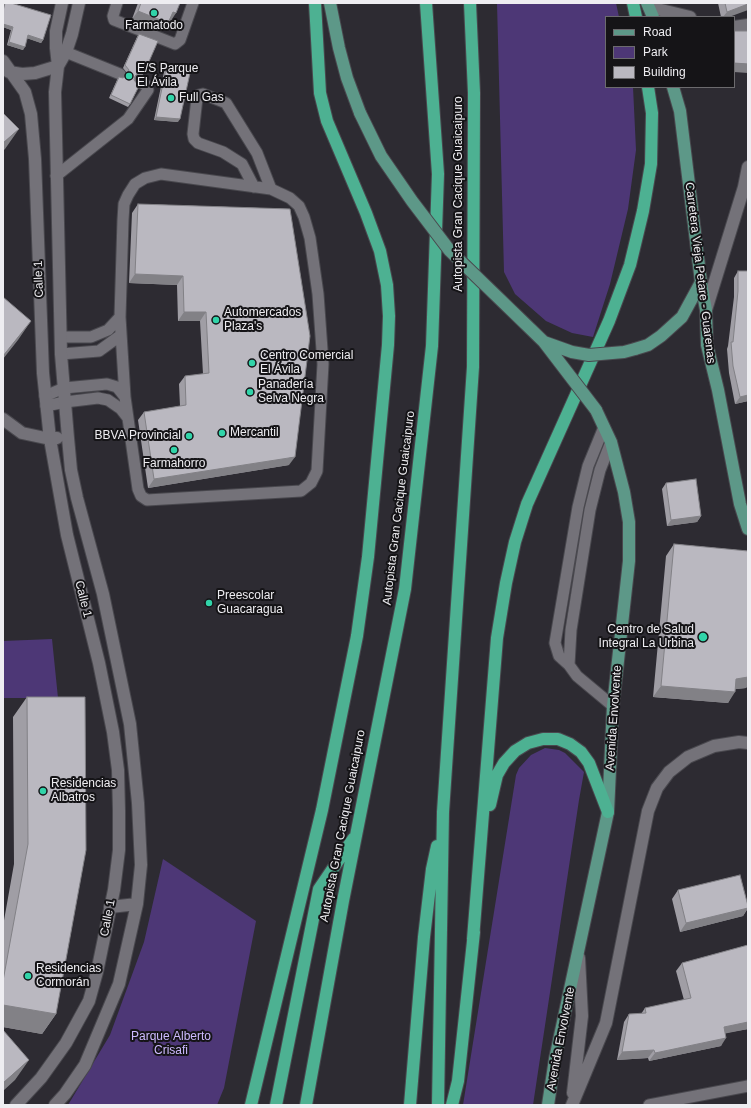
<!DOCTYPE html>
<html>
<head>
<meta charset="utf-8">
<style>
	body { margin:0 }
	#map { position:relative; width:751px; height:1108px; overflow:hidden; background:#2d2b32; font-family:Arial,sans-serif }
	canvas { display:block }
	.frame { position:absolute; inset:0; border:4px solid #eeedf1; pointer-events:none }
	.legend { position:absolute; left:605px; top:16px; width:130px; height:72px; box-sizing:border-box; background:#151417; border:1px solid #6c6b6e; margin:0; padding:5px 7px; list-style:none; font-size:12px; color:#eeedf1 }
	.legend li { display:flex; align-items:center; gap:8px; height:20px }
	.legend b { width:20px; border:1px solid #6c6b6e }
</style>
</head>
<body>
<div id="map">
<canvas width="751" height="1108"></canvas>
<div class="frame"></div>
<ul class="legend">
<li><b style="height:5px;background:#5d9888"></b>Road</li>
<li><b style="height:11px;background:#4d3776"></b>Park</li>
<li><b style="height:11px;background:#bab8c0"></b>Building</li>
</ul>
</div>
<script>
const ctx = document.querySelector('canvas').getContext('2d');
ctx.lineJoin = 'round';
function fillPath(path, color) { ctx.fillStyle = color; ctx.fill(path, 'evenodd'); }
const shape = rows => new Path2D(rows.map(r => 'M' + r).join(''));
function stroke(path, color, width, dash) { ctx.strokeStyle = color; ctx.lineWidth = width; ctx.lineCap = dash ? 'butt' : 'round'; ctx.setLineDash(dash || []); ctx.stroke(path); }
function drawText(font, color, halo, rows, align = 'center') {
  ctx.font = font + ' Arial,sans-serif'; ctx.lineWidth = 4; ctx.setLineDash([]); ctx.textBaseline = 'middle'; ctx.strokeStyle = halo; ctx.fillStyle = color; for (const [text, x, y, turn = 0] of rows) {
    ctx.save(); ctx.translate(x, y); ctx.rotate((+turn || 0) * Math.PI / 180); ctx.textAlign = isNaN(turn) ? turn : align; if (halo) ctx.strokeText(text, 0, 0); ctx.fillText(text, 0, 0); ctx.restore();
  }
}
fillPath(shape([
	[497,3,616,3,619,17,606,17,606,87,633,87,636,150,628,209,610,284,593,337,572,333,546,321,515,294,504,272],
	[52,639,58,698,3,698,3,641],
	[545,748,559,750,565,753,584,772,579,800,533,1105,463,1105,516,775,519,768,531,755],
	[163,859,256,921,224,1088,217,1105,68,1105,110,1035,144,942]
]), '#4d3776');
const service = shape([
	[117,3,113,16,114,20,175,44,180,40,193,3],
	[58,49,120,74],
	[56,176,128,119,148,90,146,85,139,82],
	[254,187,242,164,223,152,198,143,194,139,193,134,197,98,199,95,203,94,226,103,257,153,271,189],
	[61,337,91,337,108,330,120,317],
	[61,354,99,351,121,335],
	[45,396,64,388,107,384,117,387,125,397,138,489,141,496,147,500,301,491,311,483,317,471,323,364,318,294,310,238,304,217,299,206,290,198,271,189,161,174,145,178,135,184,128,195,124,204,123,220,120,317,125,397],
	[46,406,65,402,98,398,108,400,121,409,128,418],
	[604,427,588,466,578,507,555,643,559,656,569,665,577,676,613,706],
	[569,665,571,630,590,510,600,470,611,442],
	[649,1105,748,1086]
]);
const minor = shape([
	[649,7,690,17],
	[734,27,748,25],
	[3,61,25,92,31,114,35,159,43,373,50,439,67,535,99,663,113,732,118,770,119,811,119,850,114,890,97,972,89,1001,66,1043,41,1078,16,1105],
	[6,70,9,72,22,74,35,73,58,66,66,52,72,34,79,3],
	[706,310,744,187,748,167],
	[3,419,22,433,50,439,57,438],
	[110,907,137,904],
	[573,1093,582,1016,579,958],
	[55,1105,65,1094,85,1065,119,984,137,904,141,865,138,803,130,724,103,594,77,498,71,470,68,438,61,354,55,92,58,66,56,48,56,31,62,3],
	[572,1105,606,1023,648,811,657,788,669,772,688,757,714,746,739,742,748,743]
]);
const primary = shape([
	[330,3,339,48,347,78,360,113],
	[647,3,653,17],
	[673,87,680,111,701,282,706,310,707,345,718,390,740,504,748,529],
	[635,349,648,345,661,336,682,317,701,282],
	[548,1105,555,1059,608,812,613,706,629,561,629,522,624,492,611,442,596,410]
]);
const motorway = shape([
	[633,3,636,17],
	[490,805,497,775,504,763,515,751,528,743,543,739,558,739,570,744,581,752,589,763,608,812],
	[473,939,497,638,506,583,515,542,527,504,609,321,630,265,643,211,651,164,652,113,648,87],
	[251,1105,322,810,357,636,368,557,388,345,389,316,387,285,380,251,366,213,327,121,320,93,315,3],
	[276,1105,319,889,353,839],
	[306,1105,343,901,405,589,432,346,438,174,426,3],
	[410,1105,424,937,432,869,437,846],
	[438,1105,443,812,473,367,474,93,470,3],
	[452,1105,458,1081,474,932]
]);
stroke(service, '#49484e', 13);
stroke(minor, '#49484e', 14);
stroke(primary, '#49484e', 14);
stroke(motorway, '#49484e', 14);
stroke(service, '#747279', 11);
stroke(minor, '#747279', 12);
stroke(primary, '#5d9888', 12);
stroke(motorway, '#4db192', 12);
const primaryBridge = shape([
	[360,113,381,156,412,201,450,251,544,342,596,410],
	[544,342,572,352,589,355,624,352,635,349]
]);
stroke(primaryBridge, '#49484e', 14, []);
stroke(primaryBridge, '#5d9888', 12);
fillPath(shape([
	[5,3,11,3,43,40,41,43,27,38,23,50,7,45,11,30,3,27,3,7],
	[138,3,180,3,170,22,169,21,162,31,132,19],
	[718,3,748,3,729,17,721,17],
	[139,34,142,76,138,75,135,78,130,104,128,107,109,98,117,80,119,77,123,78,126,75,127,73,123,68,137,37],
	[166,69,178,122,154,120,164,72],
	[138,204,290,209,289,465,148,488,138,420,144,412,180,406,179,384,185,376,203,374,200,321,178,321,177,285,129,283,132,213],
	[738,271,748,271,748,401,735,404,729,373,727,349,728,346,734,297,734,278],
	[666,483,701,516,697,522,667,526,662,489],
	[674,544,748,551,748,685,746,688,735,689,728,703,653,697,666,556],
	[27,697,56,1014,42,1034,3,1027,3,926,14,864,13,717],
	[678,890,748,906,748,908,743,916,680,932,672,899],
	[748,945,748,1029,725,1033,721,1046,649,1061,648,1058,617,1060,624,1022,629,1014,641,1014,645,1008,684,1000,676,971,682,963]
]), '#a09ea5');
fillPath(shape([
	[748,4,748,10,729,17,723,17,727,12],
	[138,11,168,23,162,31,132,19],
	[173,12,176,13,170,22,167,21],
	[3,24,13,27,11,30,3,27],
	[28,35,43,40,41,43,26,38],
	[9,42,25,47,23,50,7,45],
	[734,63,748,64,748,73,734,72],
	[140,72,144,73,142,76,138,75,133,79,135,76],
	[156,117,180,119,178,122,154,120],
	[19,129,5,149,3,151,3,143],
	[135,274,183,276,177,285,129,283],
	[184,312,206,312,200,321,178,321],
	[31,321,18,340,3,359,3,356],
	[748,395,748,401,735,404,740,397],
	[295,457,289,465,148,488,154,479],
	[701,516,697,522,667,526,671,520],
	[748,677,748,685,746,688,728,690,736,679],
	[661,686,735,692,728,703,653,697],
	[748,908,743,916,680,932,686,923],
	[3,1005,56,1014,42,1034,3,1027],
	[748,1022,748,1029,718,1035,724,1027],
	[726,1038,721,1046,649,1061,655,1053],
	[654,1050,648,1058,617,1060,622,1052],
	[29,1060,15,1080,3,1091,3,1083]
]), '#828186');
const building = shape([
	[5,3,11,3,51,15,43,40,28,35,25,47,9,42,13,27,3,24,3,11,5,3],
	[141,3,180,3,176,13,173,12,168,23,138,11,141,3],
	[725,3,748,3,748,4,727,12,725,3],
	[734,31,748,31,748,64,734,63,734,31],
	[139,34,158,41,144,73,140,72,135,76,134,80,139,86,130,104,111,95,119,77,123,78,128,74,129,70,125,65,139,34],
	[166,69,190,73,180,119,156,117,166,69],
	[3,113,19,129,3,143,3,113],
	[138,204,290,209,310,336,295,457,154,479,144,412,186,405,185,376,209,373,206,312,184,312,183,276,135,274,138,204],
	[738,271,748,271,748,395,740,397,733,366,731,342,733,342,738,291,738,271],
	[3,297,31,321,3,356,3,297],
	[696,479,701,516,671,520,666,483,696,479],
	[674,544,748,551,748,677,736,679,735,692,661,686,674,544],
	[27,697,85,697,86,850,56,1014,3,1005,3,981,28,844,27,697],
	[740,875,748,906,748,908,686,923,678,890,740,875],
	[748,945,748,1022,724,1027,726,1038,655,1053,654,1050,622,1052,629,1014,646,1013,645,1008,691,998,682,963,748,945],
	[3,1030,29,1060,3,1083,3,1030]
]);
fillPath(building, '#bab8c0');
stroke(building, '#828186', 1);
for (const [x, y, r, color] of [
	[154,13,4,"#31d4a9"],
	[129,76,4,"#31d4a9"],
	[171,98,4,"#31d4a9"],
	[216,320,4,"#31d4a9"],
	[252,363,4,"#31d4a9"],
	[250,392,4,"#31d4a9"],
	[222,433,4,"#31d4a9"],
	[189,436,4,"#31d4a9"],
	[174,450,4,"#31d4a9"],
	[209,603,4,"#31d4a9"],
	[703,637,5,"#31d4a9"],
	[43,791,4,"#31d4a9"],
	[28,976,4,"#31d4a9"]
]) { const dot = new Path2D(); dot.arc(x, y, r, 0, 2 * Math.PI); ctx.fillStyle = color; ctx.fill(dot); stroke(dot, '#151417', 1.5); }
drawText('12px', '#eeedf1', '#151417', [
	["Farmatodo",154,26,"center"],
	["E/S Parque",137,69],
	["El Ávila",137,83],
	["Full Gas",179,98],
	["Automercados",224,313],
	["Plaza's",224,327],
	["Centro Comercial",260,356],
	["El Ávila",260,370],
	["Panadería",258,385],
	["Selva Negra",258,399],
	["Mercantil",230,433],
	["BBVA Provincial",181,436,"right"],
	["Farmahorro",174,464,"center"],
	["Preescolar",217,596],
	["Guacaragua",217,610],
	["Centro de Salud",694,630,"right"],
	["Integral La Urbina",694,644,"right"],
	["Residencias",51,784],
	["Albatros",51,798],
	["Residencias",36,969],
	["Cormorán",36,983]
], 'left');
drawText('12px', '#eeedf1', '#151417', [
	["Autopista Gran Cacique Guaicaipuro",459,194,-90],
	["Carretera Vieja Petare - Guarenas",700,273,83],
	["Calle 1",39,279,-92],
	["Autopista Gran Cacique Guaicaipuro",399,508,-83],
	["Calle 1",83,599,76],
	["Avenida Envolvente",614,718,-86],
	["Autopista Gran Cacique Guaicaipuro",343,826,-79],
	["Calle 1",108,918,-79],
	["Avenida Envolvente",561,1039,-79]
]);
drawText('12px', '#cdbafe', '#151417', [
	["Parque Alberto",171,1037],
	["Crisafi",171,1051]
]);
</script>
</body>
</html>
